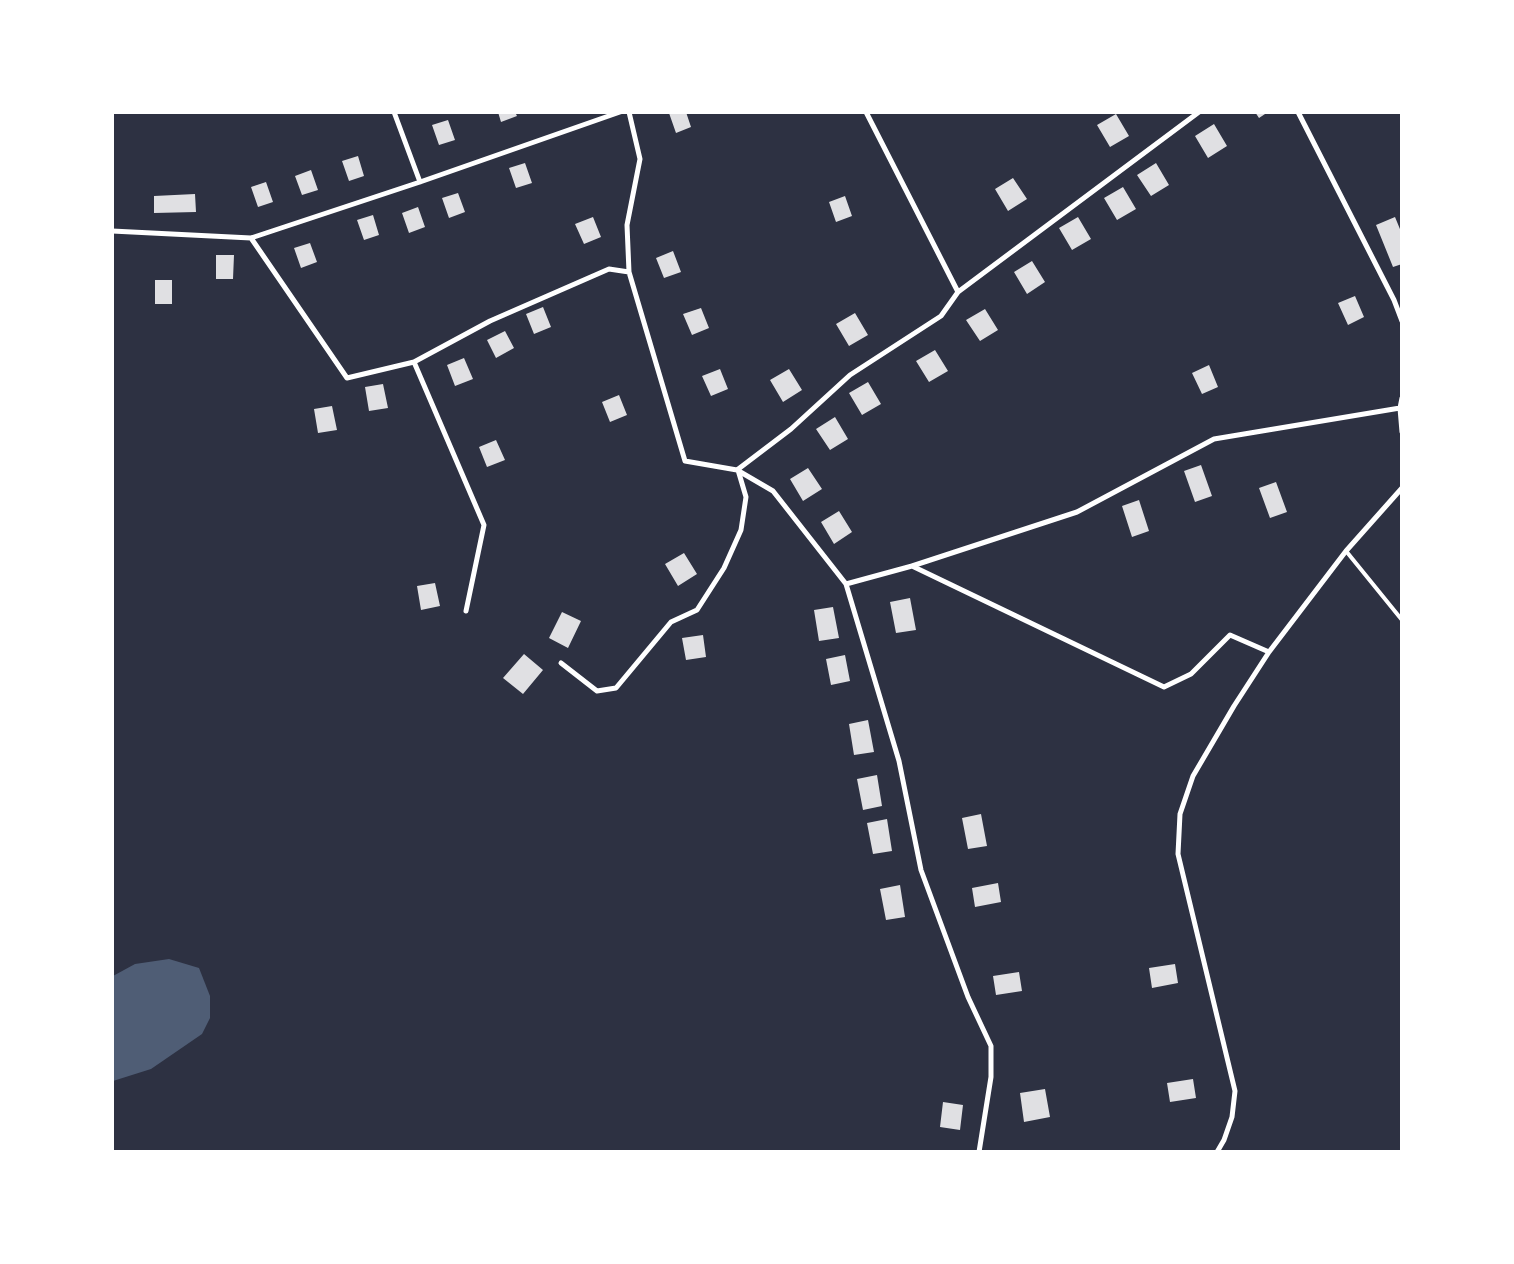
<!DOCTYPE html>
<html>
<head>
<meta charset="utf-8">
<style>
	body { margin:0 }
	#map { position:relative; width:1514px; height:1264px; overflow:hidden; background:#2d3142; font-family:"Roboto Condensed",sans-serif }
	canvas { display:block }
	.frame { position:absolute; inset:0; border:114px solid #fff; pointer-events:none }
</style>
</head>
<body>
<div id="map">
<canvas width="1514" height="1264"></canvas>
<div class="frame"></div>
</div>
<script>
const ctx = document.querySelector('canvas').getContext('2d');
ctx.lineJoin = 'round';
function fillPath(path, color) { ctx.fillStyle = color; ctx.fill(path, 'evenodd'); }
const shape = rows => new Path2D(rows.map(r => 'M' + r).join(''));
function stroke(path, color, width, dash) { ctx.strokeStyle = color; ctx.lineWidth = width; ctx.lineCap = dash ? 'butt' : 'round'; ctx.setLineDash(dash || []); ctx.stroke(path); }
fillPath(shape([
	[169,959,199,968,210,996,210,1018,202,1034,151,1069,113,1081,113,976,135,964]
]), '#4f5d75');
fillPath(shape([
	[498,112,515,112,517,116,501,122],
	[686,112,691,127,676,133,669,113],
	[1255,112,1268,112,1259,118],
	[1116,114,1129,136,1110,147,1097,125],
	[448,120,455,140,439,145,432,125],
	[1214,124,1227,146,1208,158,1195,136],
	[358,156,364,176,349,181,342,161],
	[525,163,532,183,516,188,509,168],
	[1156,163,1169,185,1151,196,1137,175],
	[311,170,318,190,302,195,295,176],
	[1013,178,1027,199,1008,211,995,189],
	[266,182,273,202,258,207,251,187],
	[1123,187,1136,209,1117,220,1104,198],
	[458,193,465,212,449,218,442,198],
	[195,194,196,212,154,213,154,196],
	[845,196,852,216,836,222,829,202],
	[418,207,425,227,409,233,402,213],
	[373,215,379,235,364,240,357,220],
	[593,217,601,237,584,244,575,224],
	[1078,217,1091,239,1072,250,1059,228],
	[1395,217,1402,234,1402,264,1393,267,1376,225],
	[310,243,317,262,301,268,294,248],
	[673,251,681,272,664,278,656,258],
	[216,255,234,255,233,279,216,279],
	[1032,261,1045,282,1027,294,1014,272],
	[155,280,172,280,172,304,155,304],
	[1355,296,1364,317,1348,325,1338,303],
	[543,307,551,327,534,334,526,314],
	[701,308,709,328,692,335,683,314],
	[985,309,998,330,980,341,966,320],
	[855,313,868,335,849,346,836,324],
	[505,331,514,348,496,358,487,340],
	[935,350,948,371,929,382,916,361],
	[464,358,473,379,455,386,447,365],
	[1209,365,1218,387,1202,394,1192,373],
	[720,369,728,389,711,396,702,376],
	[789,369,802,390,783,402,770,380],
	[868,382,881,404,862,415,849,393],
	[383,384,388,408,369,411,365,387],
	[619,395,627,415,610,422,602,402],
	[332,406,337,430,318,433,314,409],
	[835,417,848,439,830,450,816,429],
	[496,440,505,460,487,467,479,447],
	[1201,465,1212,496,1195,502,1184,471],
	[808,468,822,489,803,501,790,479],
	[1276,482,1287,512,1270,518,1259,488],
	[1139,500,1149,531,1132,537,1122,506],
	[839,511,852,532,834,544,821,522],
	[684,553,697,574,678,586,665,564],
	[435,583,440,606,421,610,417,586],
	[910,598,916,630,896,633,890,602],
	[833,607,839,638,819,641,814,610],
	[562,612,581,621,568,648,549,638],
	[703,635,706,657,686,660,682,638],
	[524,654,543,670,523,694,503,678],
	[845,655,850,681,831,685,826,659],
	[868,720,874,752,854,755,849,724],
	[877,775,882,806,863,810,857,779],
	[981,814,987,846,968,849,962,818],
	[887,819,892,851,873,854,867,823],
	[998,883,1001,902,975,907,972,888],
	[900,885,905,917,886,920,880,889],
	[1175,964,1178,983,1152,988,1149,968],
	[1019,972,1022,991,996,995,993,976],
	[1193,1079,1196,1098,1170,1102,1167,1083],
	[1045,1089,1050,1117,1024,1122,1020,1093],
	[943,1102,963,1105,960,1130,940,1127]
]), '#e0e0e3');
stroke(shape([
	[1346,551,1402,620]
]), '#fff', 4);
stroke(shape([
	[394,112,420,182],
	[629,112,640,159,627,225,629,272,685,461,737,470,791,429,850,375,941,316,958,292,1199,112],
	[866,112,958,292],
	[1298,112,1394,300,1402,321],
	[112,231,251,238,420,182,620,112],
	[251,238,347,378,414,362,490,321,609,269,629,272],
	[414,362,484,525,466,611],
	[1402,398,1400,408,1402,432],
	[737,470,773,491,846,584,899,761,921,870,968,997,991,1046,991,1077,979,1152],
	[912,566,1077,512,1214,439,1400,408],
	[846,584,912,566,1164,687,1191,674,1230,635,1269,652],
	[561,663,597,691,616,688,671,622,697,610,724,568,741,530,746,497,738,470],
	[1217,1152,1224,1140,1232,1117,1235,1091,1178,854,1180,814,1193,776,1234,706,1269,652,1346,551,1402,488]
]), '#fff', 5);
</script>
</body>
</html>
